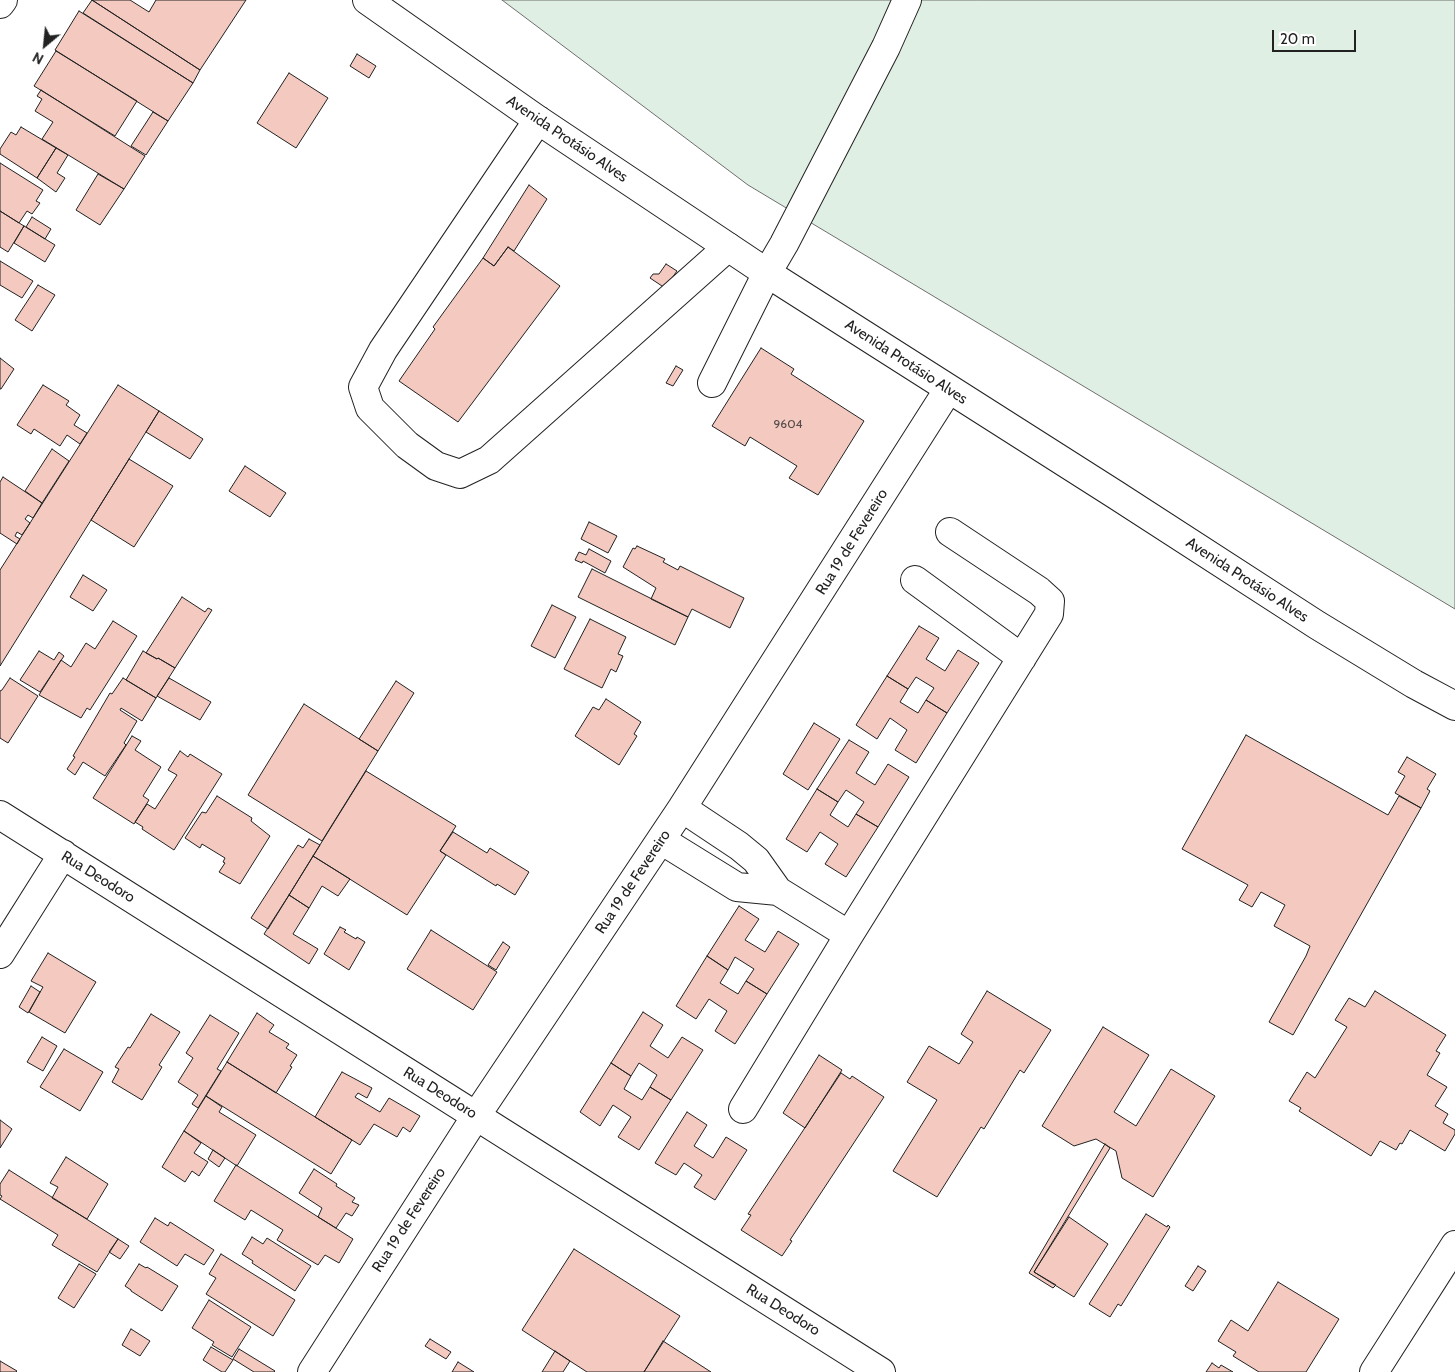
<!DOCTYPE html>
<html>
<head>
<meta charset="utf-8">
<style>
	body { margin:0 }
	#map { position:relative; width:1455px; height:1372px; overflow:hidden; background:#fff; font-family:Cabin,sans-serif }
	canvas { display:block }
	.north { position:absolute; left:20px; top:20px; width:50px; height:50px; -webkit-text-stroke:4px #fff; paint-order:stroke; rotate:208deg; font-size:14px; font-weight:700; line-height:20px; text-align:center; color:#222 }
	.north::after { content:''; display:block; margin:auto; width:18px; height:22px; background:#222; clip-path:polygon(50% 0,100% 100%,50% 72%,0 100%) }
	.scale { position:absolute; left:1272px; top:30px; width:84px; height:22px; box-sizing:border-box; border:2px solid #222; border-top:0; padding-left:6px; font-size:15px; line-height:18px; white-space:nowrap; color:#222; -webkit-text-stroke:4px #fff; paint-order:stroke }
</style>
</head>
<body>
<div id="map">
<canvas width="1455" height="1372"></canvas>
<div class="north">N</div>
<div class="scale">20 m</div>
</div>
<script>
const ctx = document.querySelector('canvas').getContext('2d');
ctx.lineJoin = 'round';
function fillPath(path, color) { ctx.fillStyle = color; ctx.fill(path, 'evenodd'); }
const shape = rows => new Path2D(rows.map(r => 'M' + r).join(''));
function stroke(path, color, width, dash) { ctx.strokeStyle = color; ctx.lineWidth = width; ctx.lineCap = dash ? 'butt' : 'round'; ctx.setLineDash(dash || []); ctx.stroke(path); }
function drawText(font, color, halo, rows, align = 'center') {
  ctx.font = font + ' Cabin,sans-serif'; ctx.lineWidth = 4; ctx.setLineDash([]); ctx.textBaseline = 'middle'; ctx.strokeStyle = halo; ctx.fillStyle = color; for (const [text, x, y, turn = 0] of rows) {
    ctx.save(); ctx.translate(x, y); ctx.rotate((+turn || 0) * Math.PI / 180); ctx.textAlign = isNaN(turn) ? turn : align; if (halo) ctx.strokeText(text, 0, 0); ctx.fillText(text, 0, 0); ctx.restore();
  }
}
const green = shape([
	[502,0,1455,0,1455,609,748,185,502,0]
]);
fillPath(green, '#e0efe3');
stroke(green, '#6f6f6f', 1);
const building = shape([
	[92,0,130,0,149,12,156,0,246,0,200,70,92,0],
	[92,0,200,70,193,83,83,13,92,0],
	[79,11,193,83,168,121,55,50,79,11],
	[56,51,137,101,115,136,34,86,56,51],
	[357,54,376,66,369,78,350,66,357,54],
	[289,73,328,98,296,148,257,123,289,73],
	[41,90,145,156,124,189,42,139,53,122,35,111,42,99,37,96,41,90],
	[153,112,168,121,146,155,131,146,153,112],
	[21,127,56,148,37,178,0,154,0,149,11,132,16,135,21,127],
	[56,148,68,155,57,173,65,178,56,192,37,178,56,148],
	[0,163,43,190,36,201,40,203,32,214,27,211,19,223,0,211,0,163],
	[98,174,124,189,100,225,76,210,98,174],
	[529,185,547,199,514,251,508,247,494,266,483,258,529,185],
	[0,211,24,226,8,252,0,247,0,211],
	[32,217,51,229,45,239,26,227,32,217],
	[24,226,55,245,45,262,14,243,24,226],
	[508,247,560,286,458,422,399,381,435,329,433,327,483,258,494,266,508,247],
	[0,261,33,281,22,298,0,285,0,261],
	[666,264,677,271,665,288,650,278,653,274,659,274,666,264],
	[38,285,55,295,32,331,15,320,38,285],
	[761,348,794,369,791,374,864,421,818,495,789,478,797,466,750,437,745,446,712,426,761,348],
	[0,358,14,369,1,389,0,389,0,358],
	[676,366,683,370,673,386,666,383,676,366],
	[43,385,69,401,66,405,80,415,74,425,87,433,80,444,67,435,60,446,34,429,31,434,17,425,43,385],
	[118,385,159,411,0,666,0,570,118,385],
	[159,411,203,439,190,459,146,432,159,411],
	[52,449,69,461,42,503,25,491,52,449],
	[129,459,173,486,134,547,91,520,129,459],
	[245,466,286,493,270,517,229,491,245,466],
	[3,477,42,503,33,518,28,515,25,519,30,523,22,535,17,532,15,536,20,539,17,544,0,533,0,482,3,477],
	[589,522,617,536,608,553,581,539,589,522],
	[637,546,665,559,663,562,678,570,680,566,744,598,730,628,692,609,688,617,651,599,656,588,623,567,633,548,635,549,637,546],
	[589,549,611,561,605,573,583,561,582,563,575,560,579,552,586,555,589,549],
	[592,569,688,617,675,645,578,597,592,569],
	[83,575,107,590,93,611,70,597,83,575],
	[182,597,205,612,208,608,212,610,175,668,158,658,157,659,146,653,182,597],
	[552,605,576,617,555,658,531,646,552,605],
	[590,619,626,637,618,654,623,656,616,672,611,669,602,688,564,669,590,619],
	[113,621,137,636,90,710,87,708,81,718,39,695,61,660,71,667,86,643,95,649,113,621],
	[919,626,939,638,926,659,945,671,958,650,979,663,947,713,926,700,934,688,916,677,908,689,887,676,919,626],
	[39,651,54,660,59,652,64,656,40,692,20,680,39,651],
	[143,651,157,659,158,658,175,668,156,698,126,680,143,651],
	[887,676,908,689,900,702,918,713,926,700,947,713,916,763,895,750,907,730,890,718,877,739,856,725,887,676],
	[10,678,38,696,8,743,0,738,0,691,2,690,10,678],
	[123,678,156,698,142,721,121,708,120,710,137,721,124,743,126,745,105,776,83,762,75,775,67,769,75,757,73,756,110,693,112,694,123,678],
	[169,678,211,702,200,720,157,696,169,678],
	[396,681,414,693,378,751,359,739,396,681],
	[606,699,641,722,634,734,637,736,619,765,575,736,593,707,599,710,606,699],
	[304,704,378,751,322,841,248,795,304,704],
	[814,723,840,739,808,790,783,774,814,723],
	[1246,735,1388,815,1399,796,1421,808,1293,1035,1269,1022,1306,956,1310,946,1274,926,1285,905,1261,892,1252,907,1239,900,1248,885,1182,849,1246,735],
	[132,736,141,741,135,750,161,767,143,796,149,800,134,824,93,798,132,736],
	[849,740,869,752,856,773,875,785,888,764,909,777,878,827,856,814,864,802,846,790,838,802,817,789,849,740],
	[180,751,188,757,190,754,222,774,174,850,142,829,143,827,135,822,147,804,155,809,177,775,168,770,180,751],
	[1407,757,1436,774,1427,789,1430,791,1421,808,1395,793,1405,776,1398,772,1407,757],
	[366,771,456,826,440,851,446,855,407,915,313,856,366,771],
	[817,789,838,802,830,815,848,827,856,814,878,827,846,877,825,864,838,844,820,832,807,852,786,839,817,789],
	[217,796,252,818,251,821,270,836,240,884,219,872,225,863,223,862,225,858,202,844,200,848,185,838,202,812,206,813,217,796],
	[453,832,487,853,490,848,529,872,515,895,497,884,496,886,440,851,453,832],
	[309,839,320,845,268,929,251,918,298,845,303,848,309,839],
	[313,856,350,879,338,896,322,886,309,908,289,895,313,856],
	[289,895,309,908,293,934,318,949,309,964,264,934,289,895],
	[739,906,759,919,745,940,765,952,778,931,799,944,767,994,746,981,754,969,735,957,728,970,707,956,739,906],
	[340,927,346,930,344,932,356,939,357,937,365,942,349,970,324,954,340,927],
	[431,930,497,972,473,1010,407,969,431,930],
	[503,942,510,947,496,970,488,965,503,942],
	[48,953,96,982,65,1033,29,1012,43,987,31,981,48,953],
	[707,956,728,970,720,983,738,994,746,981,767,994,735,1044,715,1031,727,1011,709,999,696,1019,676,1006,707,956],
	[31,986,40,992,28,1013,19,1007,31,986],
	[987,991,1051,1030,1024,1073,1020,1070,984,1129,981,1127,937,1197,893,1171,937,1100,907,1082,929,1046,959,1064,973,1042,961,1034,987,991],
	[1375,991,1446,1035,1436,1051,1440,1053,1427,1075,1447,1087,1435,1106,1448,1114,1443,1123,1455,1130,1455,1134,1445,1151,1410,1130,1402,1144,1400,1143,1396,1150,1380,1141,1371,1156,1299,1111,1301,1108,1289,1101,1307,1072,1315,1078,1347,1027,1335,1020,1349,998,1365,1007,1375,991],
	[643,1012,663,1025,650,1046,668,1058,682,1037,703,1050,671,1100,650,1087,657,1075,639,1063,631,1076,611,1063,643,1012],
	[257,1013,274,1025,269,1032,289,1044,286,1048,297,1055,290,1066,292,1067,276,1093,227,1062,257,1013],
	[151,1014,180,1032,159,1065,162,1067,142,1100,112,1082,119,1069,115,1067,128,1047,130,1048,151,1014],
	[210,1015,239,1033,217,1069,221,1071,198,1108,192,1104,198,1095,178,1082,193,1058,186,1053,210,1015],
	[1103,1027,1149,1055,1114,1112,1136,1126,1171,1069,1215,1096,1153,1197,1122,1178,1116,1151,1096,1139,1074,1146,1042,1126,1103,1027],
	[42,1037,57,1046,43,1071,27,1062,42,1037],
	[64,1049,103,1072,80,1111,40,1087,64,1049],
	[819,1055,842,1070,805,1128,783,1113,819,1055],
	[227,1062,352,1140,331,1174,206,1096,227,1062],
	[611,1063,631,1076,624,1089,642,1100,650,1087,671,1100,639,1150,618,1137,631,1117,613,1105,600,1126,580,1112,611,1063],
	[342,1072,372,1088,367,1098,358,1093,355,1097,380,1112,389,1098,420,1116,410,1132,403,1127,397,1137,374,1124,360,1145,315,1117,342,1072],
	[841,1073,850,1079,852,1076,884,1097,790,1240,792,1241,782,1256,741,1230,751,1215,748,1214,841,1073],
	[206,1096,222,1107,219,1112,256,1135,237,1166,184,1131,206,1096],
	[687,1112,707,1125,694,1146,713,1158,726,1137,747,1150,715,1200,694,1187,702,1175,684,1163,676,1175,655,1163,687,1112],
	[0,1120,12,1129,0,1148,0,1120],
	[184,1131,201,1143,194,1153,208,1162,199,1176,192,1171,185,1182,162,1167,184,1131],
	[1105,1144,1110,1148,1034,1272,1056,1285,1053,1288,1029,1273,1105,1144],
	[213,1150,225,1158,219,1167,208,1159,213,1150],
	[66,1157,108,1184,87,1219,52,1198,58,1187,50,1183,66,1157],
	[236,1165,353,1239,339,1263,325,1255,318,1265,277,1240,283,1230,251,1210,245,1220,214,1201,236,1165],
	[314,1169,337,1184,336,1186,355,1198,352,1202,359,1205,352,1216,346,1213,336,1228,318,1217,322,1208,299,1193,314,1169],
	[9,1170,118,1239,97,1272,52,1245,58,1235,0,1199,2,1196,0,1195,0,1184,9,1170],
	[1146,1214,1167,1227,1168,1225,1170,1227,1121,1306,1118,1304,1110,1317,1089,1304,1146,1214],
	[1069,1217,1108,1244,1074,1297,1034,1272,1069,1217],
	[155,1218,168,1226,170,1222,214,1250,204,1265,185,1254,177,1266,140,1242,155,1218],
	[252,1237,263,1244,267,1238,311,1266,295,1291,252,1263,253,1261,242,1254,252,1237],
	[118,1239,129,1246,120,1259,109,1252,118,1239],
	[574,1249,680,1316,644,1372,587,1372,522,1330,574,1249],
	[221,1254,295,1300,273,1336,206,1294,216,1278,209,1274,221,1254],
	[79,1264,96,1274,74,1308,58,1298,79,1264],
	[139,1264,146,1268,147,1267,178,1286,162,1311,131,1291,131,1290,125,1286,139,1264],
	[1198,1266,1206,1271,1193,1291,1185,1286,1198,1266],
	[1278,1282,1339,1319,1306,1372,1259,1372,1233,1356,1236,1352,1218,1341,1231,1320,1248,1331,1278,1282],
	[209,1300,251,1327,232,1357,212,1345,214,1342,192,1328,209,1300],
	[131,1329,150,1341,140,1356,122,1345,131,1329],
	[430,1339,451,1352,446,1359,425,1346,430,1339],
	[663,1341,711,1372,644,1372,663,1341],
	[211,1347,233,1360,225,1372,222,1372,203,1360,211,1347],
	[239,1349,275,1371,274,1372,254,1372,233,1359,239,1349],
	[555,1351,570,1361,563,1372,542,1372,555,1351],
	[0,1361,17,1371,16,1372,0,1372,0,1361],
	[458,1362,474,1372,452,1372,458,1362],
	[1212,1363,1219,1368,1221,1365,1233,1372,1206,1372,1212,1363]
]);
fillPath(building, '#f3c9c0');
stroke(building, '#222', 1);
const minor = shape([
	[0,4,3,0],
	[538,120,383,350,363,387,370,408,407,445,436,466,460,474,489,460,728,247],
	[712,383,767,273,784,244,886,47,907,0],
	[915,580,1022,658],
	[682,808,739,846,756,860,778,891,849,935],
	[0,815,881,1372],
	[661,840,737,887,778,891],
	[0,954,63,854],
	[743,1109,849,935,1049,614,1050,601,1039,591,950,532],
	[312,1372,476,1116,682,808,948,390],
	[1374,1372,1455,1245]
]);
const major = shape([
	[367,0,538,120,767,273,1116,495,1317,625,1414,684,1455,706]
]);
stroke(minor, '#222', 30);
stroke(major, '#222', 30);
stroke(minor, '#fff', 28);
stroke(major, '#fff', 28);
drawText('12px', '#564c4a', null, [
	["9604",788,424]
]);
drawText('15px', '#222', '#fff', [
	["Avenida Protásio Alves",567,139,34],
	["Avenida Protásio Alves",906,362,33],
	["Rua 19 de Fevereiro",852,542,-58],
	["Avenida Protásio Alves",1247,580,33],
	["Rua Deodoro",98,877,32],
	["Rua 19 de Fevereiro",633,882,-56],
	["Rua Deodoro",440,1093,32],
	["Rua 19 de Fevereiro",409,1220,-57],
	["Rua Deodoro",783,1310,32]
]);
</script>
</body>
</html>
